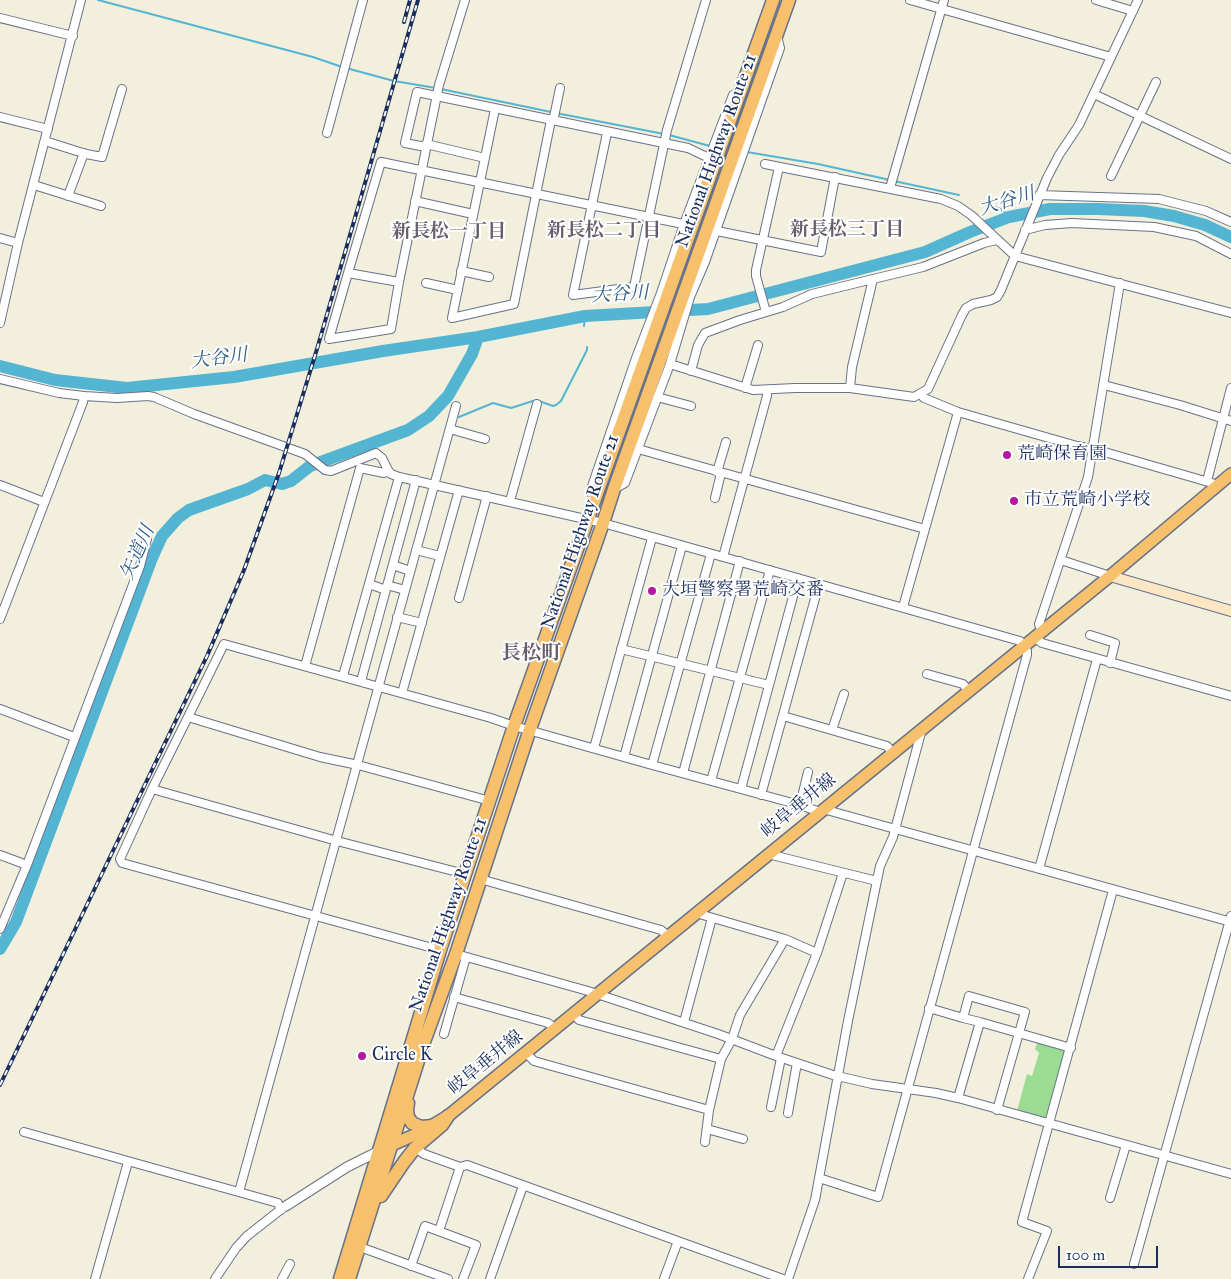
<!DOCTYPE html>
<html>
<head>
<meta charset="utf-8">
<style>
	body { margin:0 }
	#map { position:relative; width:1231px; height:1279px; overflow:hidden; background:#f3efdd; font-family:"IM FELL Great Primer",serif }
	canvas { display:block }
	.scale { position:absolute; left:1058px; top:1246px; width:100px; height:22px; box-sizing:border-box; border:2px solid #1b2f5e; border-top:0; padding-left:6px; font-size:15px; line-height:18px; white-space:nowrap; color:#1b2f5e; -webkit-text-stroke:4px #fff; paint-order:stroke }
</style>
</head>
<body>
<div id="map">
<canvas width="1231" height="1279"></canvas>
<div class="scale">100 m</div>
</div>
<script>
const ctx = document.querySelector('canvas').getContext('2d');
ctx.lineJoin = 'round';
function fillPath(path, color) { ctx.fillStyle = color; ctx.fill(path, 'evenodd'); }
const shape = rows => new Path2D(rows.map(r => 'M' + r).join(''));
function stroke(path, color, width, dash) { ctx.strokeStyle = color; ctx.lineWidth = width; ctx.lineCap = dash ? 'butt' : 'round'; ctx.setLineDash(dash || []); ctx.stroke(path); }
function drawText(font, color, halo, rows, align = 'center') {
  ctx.font = font + ' "IM FELL Great Primer","Noto Serif JP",serif'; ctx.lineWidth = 4; ctx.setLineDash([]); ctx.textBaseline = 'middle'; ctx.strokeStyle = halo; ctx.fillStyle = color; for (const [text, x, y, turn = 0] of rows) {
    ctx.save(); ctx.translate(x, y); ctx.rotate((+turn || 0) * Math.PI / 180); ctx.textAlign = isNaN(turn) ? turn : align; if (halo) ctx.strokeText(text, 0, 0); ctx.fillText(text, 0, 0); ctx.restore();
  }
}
fillPath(shape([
	[1038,1041,1069,1045,1048,1119,1017,1111,1027,1074,1032,1076,1039,1053,1035,1049]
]), '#9bdc92');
stroke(shape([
	[98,0,313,57,342,67],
	[346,68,394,81,436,88],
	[441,89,551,112],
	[556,113,664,134],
	[669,135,710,146],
	[747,152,818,164,890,180],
	[894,181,959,195],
	[995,207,1003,210,1009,217],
	[584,326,585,316],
	[459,417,493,403,511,408,536,400,553,406,556,405,561,401,587,350,587,347]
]), '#54b5d3', 2);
stroke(shape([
	[0,366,55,380,127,388,234,377,383,351,478,337,585,316,708,309,925,252,970,232,1009,217,1050,209,1098,209,1144,211,1174,216,1205,225,1231,237],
	[0,949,16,922,152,558,162,536,178,518,189,510,248,489,265,480,282,484,291,481,310,466,408,430,429,416,448,396,472,354,478,337]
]), '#54b5d3', 12);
const minor = shape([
	[910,0,1111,57],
	[1096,0,1133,11],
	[0,18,73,36],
	[1094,94,1231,159],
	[495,109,452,318,514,304,551,120,554,117,560,88],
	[0,117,48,129],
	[327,133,363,0],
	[607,133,573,295,634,287,667,130,706,0],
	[45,141,86,154,102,157,122,89],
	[426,144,485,158],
	[426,147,405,143,417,92,688,148,709,158],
	[765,164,941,199,958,206,971,215,1015,256,1231,313],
	[1111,176,1156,82],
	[34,185,101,206],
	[890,188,944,0],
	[1039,195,1159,199,1206,211,1231,222],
	[68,196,84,153],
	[415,201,473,214],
	[712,230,821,252,835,177],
	[1025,230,1045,225,1072,223,1154,227,1196,236,1231,254],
	[0,238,18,243],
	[461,271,489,277],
	[348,273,399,282,391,329,329,339,348,273,381,162,688,225],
	[399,282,439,85,465,0],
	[426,283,458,290],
	[766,312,756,276,756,270,779,167],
	[0,323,18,243,81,0],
	[670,364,753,390,795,388,850,388,914,397,928,389,962,315,966,308,973,304,991,300,997,297,1001,290,1047,178,1059,155,1079,125,1138,0],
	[691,371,698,345,705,333,740,320,783,307,812,294,873,279],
	[0,379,59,393,84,396,117,398,148,396,154,397,194,414,305,454,325,470,331,471,376,453,382,458,388,470,391,474,399,477,603,523,1020,641,1027,651,1027,655,878,1197,819,1178],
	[1104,385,1180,405,1231,421],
	[745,388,758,345],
	[850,388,852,367,873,279,923,267,984,243,997,240],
	[920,394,924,398,958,412,1077,446,1101,451,1212,483,1216,486],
	[657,397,691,406],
	[450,429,485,439],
	[638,449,925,529],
	[717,472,726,442],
	[1207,481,1231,388],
	[0,485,44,502],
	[614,489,625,483,670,364,690,297,705,262,780,48,777,36],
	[596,498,592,495,591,489,636,358,661,293,684,224,733,95],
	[715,498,721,473],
	[510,501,537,404],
	[416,550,440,556],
	[723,557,767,396,767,391],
	[1061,560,1110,576],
	[393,565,410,571],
	[369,584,386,590],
	[387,585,405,590],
	[459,598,487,496],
	[903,607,958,412],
	[397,617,422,623],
	[0,619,83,402,84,396],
	[1041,630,1039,624,1088,477,1120,283],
	[1090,635,1115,643,1110,663],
	[1034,637,1042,643,1231,696],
	[621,649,769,685],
	[305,666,360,468,384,473,388,470],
	[927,674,963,684,968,690],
	[343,676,399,477],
	[361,681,416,480],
	[402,693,459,490],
	[0,709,74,737],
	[783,716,887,746,892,752],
	[188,717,224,644,491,718,514,726,652,765,800,805,820,812],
	[832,730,844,694],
	[594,748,652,538],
	[624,757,682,546],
	[652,765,711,554],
	[683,773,740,561],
	[711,781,770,570],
	[152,789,188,717,320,757,358,765,490,801],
	[741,789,798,578],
	[761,795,819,584],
	[800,805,808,772],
	[823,809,1231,922],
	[768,854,877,881],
	[0,855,27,865],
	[1039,869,1097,659],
	[480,879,661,930,668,936],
	[696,913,785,939,817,953],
	[0,929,27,865,140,566,147,539],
	[440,950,122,863,120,859,152,789,337,841,465,874],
	[456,954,588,991,718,1034,776,1056,833,1075,872,1084,936,1093,958,1098,1231,1174],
	[454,997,548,1023,555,1028],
	[929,1008,963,1018,969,996,1025,1012,997,1110],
	[574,1014,579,1020,721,1059,732,1039,740,1015,785,939],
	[684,1022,712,918],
	[980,1022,1071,1048],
	[444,1034,466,957],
	[526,1053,534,1061,709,1110,721,1059],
	[776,1056,817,953,843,873],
	[958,1098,980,1022,963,1018],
	[771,1107,781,1058],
	[788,1113,797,1063],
	[707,1129,743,1139],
	[24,1132,278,1203,281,1210],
	[705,1142,709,1110],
	[415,1148,424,1154,460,1167,467,1165,783,1279],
	[239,1192,456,406],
	[1110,1198,1126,1145],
	[439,1231,460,1167],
	[360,1247,448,1279],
	[1134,1264,1231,916],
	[411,1266,425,1226,476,1245,463,1279],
	[95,1279,128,1162],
	[215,1279,236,1248,247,1236,284,1207],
	[282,1279,290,1264],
	[490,1279,523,1186],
	[664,1279,678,1241],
	[788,1279,815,1200,848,1021,880,866,893,837,922,729],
	[1028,1279,1047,1231,1022,1222,1113,890]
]);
const tertiary = shape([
	[286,1206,347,1167,379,1151]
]);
const secondary = shape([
	[1110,576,1231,611]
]);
const primary = shape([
	[385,1148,421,1132,448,1116,1110,576,1231,474]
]);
const trunk = shape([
	[408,1103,407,1110,408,1117,412,1123,421,1127,433,1126],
	[381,1196,404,1162,415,1148,442,1125,448,1116],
	[340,1279,440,950,514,726,773,0],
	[349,1279,424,1042,456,954,530,729,603,523,614,489,789,0]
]);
stroke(minor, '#67728a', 10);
stroke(tertiary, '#67728a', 11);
stroke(secondary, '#67728a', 12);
stroke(primary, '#67728a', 14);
stroke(trunk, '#67728a', 15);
stroke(minor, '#fff', 8);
stroke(tertiary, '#fff', 9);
stroke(secondary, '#fce6c4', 10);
stroke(primary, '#f7c06c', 11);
stroke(trunk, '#f7c06c', 12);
const rail = shape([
	[404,22,410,0],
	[0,1085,207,656,244,570,279,473,317,349,418,0]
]);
stroke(rail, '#1b2f5e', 4);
stroke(rail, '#fff', 2, [5.5]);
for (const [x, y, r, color] of [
	[1007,455,5,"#b5179e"],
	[1014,501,5,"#b5179e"],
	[652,591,5,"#b5179e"],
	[362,1056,5,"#b5179e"]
]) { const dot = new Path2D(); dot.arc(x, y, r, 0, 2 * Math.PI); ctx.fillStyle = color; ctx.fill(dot); stroke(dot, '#fff', 2); }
drawText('18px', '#1b2f5e', '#fff', [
	["National Highway Route 21",717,151,-70],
	["National Highway Route 21",581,532,-71],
	["岐阜垂井線",799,806,-39],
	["National Highway Route 21",449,915,-71],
	["岐阜垂井線",486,1063,-39]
]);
drawText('18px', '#1b2f5e', '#fff', [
	["荒崎保育園",1017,455],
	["市立荒崎小学校",1024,501],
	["大垣警察署荒崎交番",662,591],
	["Circle K",372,1056]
], 'left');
drawText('italic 19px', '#2f5e87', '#fff', [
	["大谷川",1007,202,-17],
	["大谷川",620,295,-3],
	["大谷川",219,359,-7],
	["矢道川",138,553,-66]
]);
drawText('bold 19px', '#665e6b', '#fff', [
	["新長松三丁目",847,230],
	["新長松二丁目",604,231],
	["新長松一丁目",449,232]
]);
drawText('bold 20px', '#665e6b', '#fff', [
	["長松町",531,654]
]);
</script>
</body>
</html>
